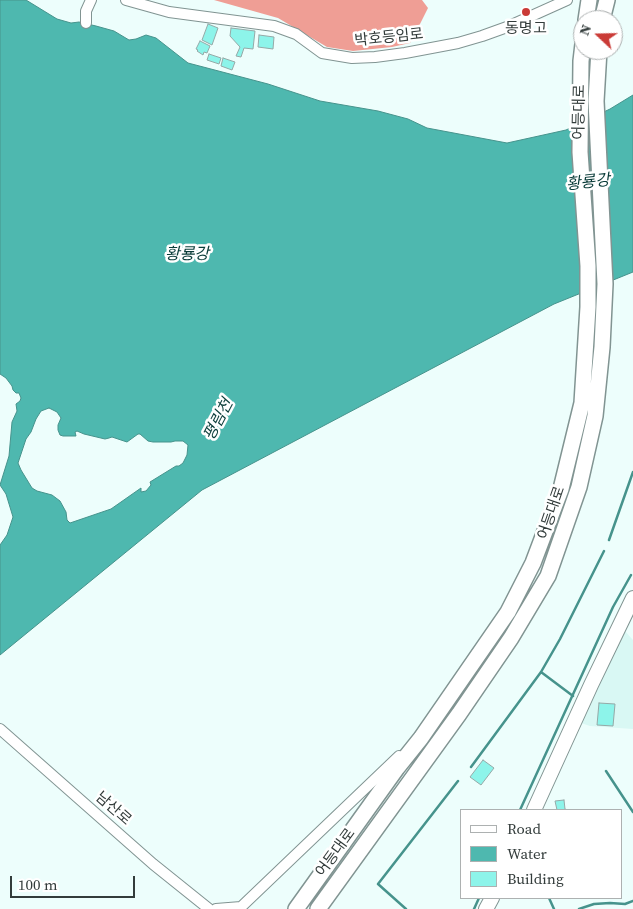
<!DOCTYPE html>
<html>
<head>
<meta charset="utf-8">
<style>
	body { margin:0 }
	#map { position:relative; width:633px; height:909px; overflow:hidden; background:#edfefc; font-family:"Source Serif 4",serif }
	canvas { display:block }
	.legend { position:absolute; left:460px; top:809px; width:162px; height:90px; box-sizing:border-box; background:#fff; border:1px solid #adb1b1; margin:0; padding:6px 9px; list-style:none; font-size:15px; color:#333c3b }
	.legend li { display:flex; align-items:center; gap:10px; height:25px }
	.legend b { width:25px; border:1px solid #adb1b1 }
	.north { position:absolute; left:573px; top:10px; width:50px; height:50px; box-sizing:border-box; background:#fff; border:1px solid #adb1b1; border-radius:50%; rotate:291deg; font-size:14px; font-weight:700; line-height:20px; text-align:center; color:#333c3b }
	.north::after { content:''; display:block; margin:auto; width:18px; height:22px; background:#ca3b37; clip-path:polygon(50% 0,100% 100%,50% 72%,0 100%) }
	.scale { position:absolute; left:10px; top:876px; width:125px; height:22px; box-sizing:border-box; border:2px solid #333c3b; border-top:0; padding-left:6px; font-size:15px; line-height:18px; white-space:nowrap; color:#333c3b; -webkit-text-stroke:4px #fff; paint-order:stroke }
</style>
</head>
<body>
<div id="map">
<canvas width="633" height="909"></canvas>
<ul class="legend">
<li><b style="height:6px;background:#fff"></b>Road</li>
<li><b style="height:14px;background:#4eb8af"></b>Water</li>
<li><b style="height:14px;background:#8df4ea"></b>Building</li>
</ul>
<div class="north">N</div>
<div class="scale">100 m</div>
</div>
<script>
const ctx = document.querySelector('canvas').getContext('2d');
ctx.lineJoin = 'round';
function fillPath(path, color) { ctx.fillStyle = color; ctx.fill(path, 'evenodd'); }
const shape = rows => new Path2D(rows.map(r => 'M' + r).join(''));
function stroke(path, color, width, dash) { ctx.strokeStyle = color; ctx.lineWidth = width; ctx.lineCap = dash ? 'butt' : 'round'; ctx.setLineDash(dash || []); ctx.stroke(path); }
function drawText(font, color, halo, rows, align = 'center') {
  ctx.font = font + ' "Source Serif 4","Noto Sans KR",serif'; ctx.lineWidth = 5; ctx.setLineDash([]); ctx.textBaseline = 'middle'; ctx.strokeStyle = halo; ctx.fillStyle = color; for (const [text, x, y, turn = 0] of rows) {
    ctx.save(); ctx.translate(x, y); ctx.rotate((+turn || 0) * Math.PI / 180); ctx.textAlign = isNaN(turn) ? turn : align; if (halo) ctx.strokeText(text, 0, 0); ctx.fillText(text, 0, 0); ctx.restore();
  }
}
fillPath(shape([
	[624,630,633,640,633,729,590,726,581,723]
]), '#d9f8f4');
fillPath(shape([
	[214,0,422,0,428,8,417,30,410,43,392,47,353,51,327,47,278,18]
]), '#ef9e95');
const water = shape([
	[0,0,26,0,57,19,71,23,79,22,96,26,114,31,129,40,136,39,146,35,156,38,188,63,268,84,320,101,378,111,408,119,427,128,507,143,566,130,610,109,633,95,633,272,554,304,202,490,0,655,0,545,7,535,13,517,6,494,0,485,9,456,12,422,17,411,16,404,20,401,21,398,19,393,16,393,13,390,12,386,6,378,0,374,0,0],
	[49,408,57,412,61,418,58,425,58,430,60,435,63,436,76,436,75,432,77,431,84,434,105,439,109,438,112,437,127,442,138,434,140,434,148,441,153,442,171,442,175,441,183,441,188,445,187,455,183,463,179,466,176,466,150,482,151,485,146,491,141,492,141,488,111,509,70,523,67,520,66,512,60,501,52,495,37,491,32,488,21,470,18,463,26,439,31,432,36,419,41,411,49,408]
]);
fillPath(water, '#4eb8af');
stroke(water, '#46938c', 1);
stroke(shape([
	[609,540,633,472],
	[541,672,573,696],
	[471,767,541,672,560,639,604,551],
	[606,771,633,812],
	[520,810,613,607,631,575],
	[549,898,554,909],
	[406,909,378,884,458,781],
	[474,909,479,898],
	[579,909,594,904,610,903,625,904,633,901]
]), '#46938c', 2.5);
const building = shape([
	[208,24,218,28,212,45,202,40,208,24],
	[231,28,255,31,253,49,244,48,241,57,236,56,240,47,230,36,231,28],
	[259,35,274,37,273,49,258,47,259,35],
	[200,41,210,46,207,53,204,52,203,55,197,51,198,50,196,49,200,41],
	[209,54,221,58,219,64,207,60,209,54],
	[223,58,235,62,232,70,221,66,223,58],
	[599,703,615,704,613,726,597,725,599,703],
	[483,760,494,768,481,785,470,777,483,760],
	[564,800,565,809,567,810,557,810,555,801,564,800]
]);
fillPath(building, '#8df4ea');
stroke(building, '#95a9a7', 1);
const street = shape([
	[126,0,169,12,274,26,296,34,322,53,352,58,375,57,405,53,458,43,482,36,507,27,567,0],
	[86,23,86,11,91,0],
	[0,729,153,864,209,909],
	[216,909,241,907,399,756]
]);
const secondary = shape([
	[534,810,591,685,633,598],
	[486,909,492,898]
]);
const primary = shape([
	[586,20,589,0],
	[602,20,607,0],
	[296,909,397,768,421,738,508,612,533,563,561,489,582,403,588,307,588,266,580,152,581,61,583,44],
	[318,909,459,714,511,638,548,576,579,487,595,416,602,347,605,284,596,101,599,50]
]);
stroke(street, '#819492', 12);
stroke(secondary, '#819492', 16);
stroke(primary, '#819492', 18);
stroke(street, '#fff', 10);
stroke(secondary, '#fff', 14);
stroke(primary, '#fff', 15);
for (const [x, y, r, color] of [
	[526,12,5,"#ca3b37"]
]) { const dot = new Path2D(); dot.arc(x, y, r, 0, 2 * Math.PI); ctx.fillStyle = color; ctx.fill(dot); stroke(dot, '#fff', 2); }
drawText('15px', '#333c3b', '#fff', [
	["동명고",526,29]
]);
drawText('15px', '#333c3b', '#fff', [
	["박호등임로",389,38,-6],
	["어등대로",580,112,-89],
	["어등대로",552,513,-71],
	["남산로",113,809,41],
	["어등대로",336,853,-54]
]);
drawText('italic 16px', '#0a3c39', '#fff', [
	["황룡강",588,183,-6],
	["황룡강",187,255],
	["평림천",219,420,-62]
]);
</script>
</body>
</html>
